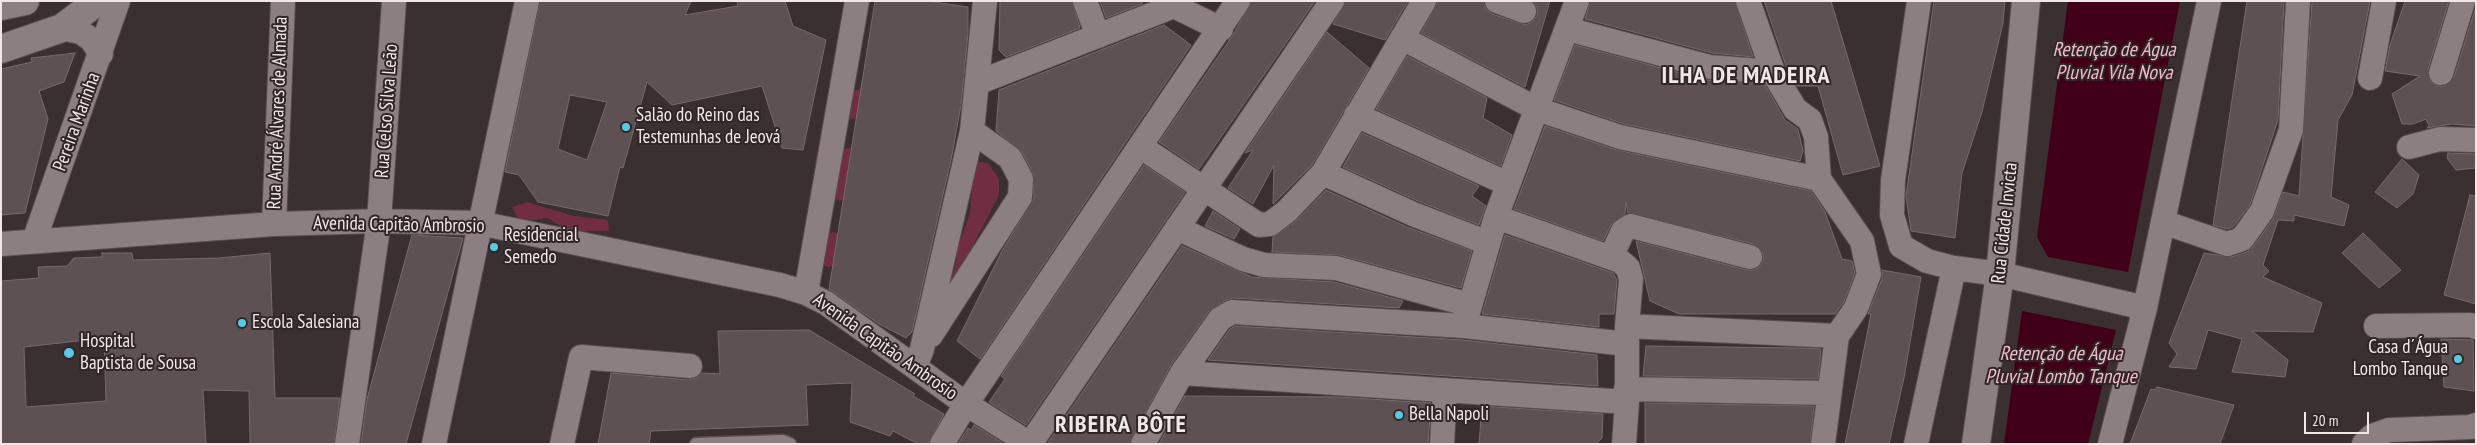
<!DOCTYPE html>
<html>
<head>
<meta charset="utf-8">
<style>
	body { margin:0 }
	#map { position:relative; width:2477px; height:445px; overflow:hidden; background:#3a2f31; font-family:"PT Sans Narrow",sans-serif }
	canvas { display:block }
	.frame { position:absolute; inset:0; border:2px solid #efe7e8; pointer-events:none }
	.scale { position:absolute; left:2304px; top:412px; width:65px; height:22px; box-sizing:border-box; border:2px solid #efe7e8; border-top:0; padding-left:6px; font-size:15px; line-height:18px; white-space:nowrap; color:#efe7e8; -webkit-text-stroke:4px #302527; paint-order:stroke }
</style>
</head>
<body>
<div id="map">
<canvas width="2477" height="445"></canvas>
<div class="frame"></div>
<div class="scale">20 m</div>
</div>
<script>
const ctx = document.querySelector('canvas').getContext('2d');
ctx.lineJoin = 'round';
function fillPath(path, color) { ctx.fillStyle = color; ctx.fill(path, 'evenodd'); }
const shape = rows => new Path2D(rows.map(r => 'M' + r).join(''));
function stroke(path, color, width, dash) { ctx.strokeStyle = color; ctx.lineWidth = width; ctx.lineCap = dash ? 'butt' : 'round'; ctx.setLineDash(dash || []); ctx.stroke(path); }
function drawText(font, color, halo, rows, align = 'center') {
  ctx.font = font + ' "PT Sans Narrow",sans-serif'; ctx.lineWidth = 4; ctx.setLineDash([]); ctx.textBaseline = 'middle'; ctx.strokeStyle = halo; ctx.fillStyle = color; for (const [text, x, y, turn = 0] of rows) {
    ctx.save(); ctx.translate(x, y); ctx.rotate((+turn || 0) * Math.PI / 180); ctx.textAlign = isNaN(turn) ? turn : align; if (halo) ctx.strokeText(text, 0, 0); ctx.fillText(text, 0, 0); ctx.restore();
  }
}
fillPath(shape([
	[861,89,864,117,851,119,826,115,831,96],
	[851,148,867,178,857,197,839,201,813,186,817,152],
	[974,161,988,163,999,179,999,195,962,267,965,285,941,294,955,268,959,244,970,213],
	[527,202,574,216,608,220,609,231,569,231,547,218,520,222,512,207],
	[834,232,847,238,845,265,827,267,804,252,805,239]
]), '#712e41');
fillPath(shape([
	[2068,1,2180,1,2128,272,2048,257,2037,237],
	[2022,311,2116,330,2088,444,2004,444]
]), '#400018');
const building = shape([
	[540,1,691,1,685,15,738,6,737,1,785,1,793,26,826,40,803,150,782,148,762,86,672,105,647,82,623,168,620,167,608,216,538,202,519,175,505,172,540,1],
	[570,95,607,102,587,160,558,149,570,95],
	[875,1,928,1,968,7,968,34,961,105,952,155,912,332,906,338,879,324,829,289,875,1],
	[1000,1,1072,1,1080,28,1006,57,999,50,1000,1],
	[1100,1,1143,1,1142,4,1106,18,1100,1],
	[1252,1,1315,1,1199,169,1159,142,1233,35,1252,1],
	[1346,1,1408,1,1385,40,1333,24,1346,1],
	[1438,1,1484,1,1486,9,1492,14,1526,25,1533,21,1537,15,1537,8,1533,1,1550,1,1525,87,1421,33,1438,1],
	[1590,1,1735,1,1753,57,1712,53,1585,19,1590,1],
	[1764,1,1831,1,1880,166,1843,175,1818,86,1797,86,1786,66,1764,1],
	[1934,1,2005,1,2003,23,1982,112,1962,173,1955,238,1911,231,1906,196,1934,1],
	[2247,1,2284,1,2278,120,2250,205,2233,227,2227,229,2213,225,2247,1],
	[2312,1,2370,1,2352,95,2338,120,2331,197,2349,205,2344,226,2294,215,2294,221,2278,220,2263,265,2269,271,2263,277,2322,303,2313,332,2252,331,2288,360,2285,377,2232,372,2242,339,2208,330,2196,369,2169,367,2177,354,2169,343,2204,253,2231,257,2247,252,2253,247,2273,219,2283,192,2299,196,2312,1],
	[2405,1,2449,1,2428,69,2431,82,2437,86,2445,86,2454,77,2476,6,2476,126,2452,124,2427,128,2430,124,2428,124,2426,119,2413,124,2402,124,2392,94,2420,76,2385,71,2390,45,2405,1],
	[1164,25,1191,45,980,359,957,341,1002,251,1034,198,1033,173,1022,152,996,131,999,90,1164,25],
	[1327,32,1369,68,1312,165,1273,204,1274,165,1253,204,1228,188,1253,150,1245,153,1327,32],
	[1575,45,1707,80,1765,85,1785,120,1798,129,1803,151,1800,161,1624,124,1554,100,1575,45],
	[75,53,64,82,39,91,48,119,25,213,1,215,1,69,32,62,31,58,75,53],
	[1407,56,1487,98,1483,118,1512,135,1501,166,1376,109,1407,56],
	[1545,126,1617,150,1811,191,1825,212,1842,259,1852,261,1855,273,1844,302,1835,314,1679,314,1650,301,1636,241,1747,270,1754,270,1760,266,1763,260,1763,253,1753,244,1628,213,1626,202,1625,214,1611,225,1603,241,1514,209,1545,126],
	[1362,133,1479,186,1472,196,1486,206,1479,225,1418,201,1343,167,1362,133],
	[2448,153,2476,154,2476,168,2456,170,2447,158,2448,153],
	[2402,159,2419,175,2413,194,2397,208,2375,192,2402,159],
	[1144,165,1185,192,1026,425,989,402,1005,379,1001,376,1144,165],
	[1326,190,1407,227,1472,251,1461,288,1339,255,1272,252,1273,237,1295,222,1326,190],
	[2470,195,2476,196,2476,304,2444,295,2470,195],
	[1213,211,1240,229,1234,239,1205,226,1213,211],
	[2363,233,2401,270,2379,288,2342,253,2363,233],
	[412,235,463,238,406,444,361,444,367,399,412,235],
	[1505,235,1613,273,1617,280,1614,314,1599,314,1599,327,1482,314,1505,235],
	[1182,246,1252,277,1334,282,1403,301,1399,308,1233,298,1226,300,1209,311,1171,365,1129,444,1047,444,1182,246],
	[102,253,132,253,133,260,219,258,270,253,275,398,340,398,334,444,250,444,249,391,203,390,206,444,1,444,1,281,39,278,38,267,67,266,74,258,102,257,102,253],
	[104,338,106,401,26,407,24,347,104,338],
	[1882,270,1921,277,1904,378,1889,444,1845,444,1871,314,1868,314,1882,279,1882,270],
	[1235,326,1463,340,1597,355,1598,386,1208,360,1230,329,1235,326],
	[809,330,915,394,913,396,944,414,928,444,918,444,893,431,890,436,850,422,852,383,806,385,808,425,651,431,649,444,598,444,611,373,689,380,696,378,702,373,720,374,718,331,809,330],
	[2441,339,2473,340,2474,391,2444,387,2441,339],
	[1646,346,1802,348,1821,349,1818,379,1643,376,1646,346],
	[2157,387,2234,405,2220,444,2130,444,2151,389,2155,390,2157,387],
	[1185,396,1339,397,1431,403,1428,444,1159,444,1185,396],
	[1645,403,1814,406,1810,444,1645,444,1645,403],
	[1482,406,1603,414,1602,438,1596,444,1479,444,1482,406],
	[974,425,1004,444,958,444,968,428,971,430,974,425]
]);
fillPath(building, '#5d5153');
stroke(building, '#776a6c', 1);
const service = shape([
	[696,444,783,441,790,444]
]);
const minor = shape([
	[1085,1,1098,36],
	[1497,1,1524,11],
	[1919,1,1893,180,1892,215,1901,246,1927,261,1954,268,2000,274,2145,308,2110,444],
	[62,28,80,32,91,39,101,54],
	[1567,29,1710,67,1773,72,1748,1],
	[1402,38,1537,109,1620,137,1819,179],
	[1773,72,1795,109,1810,120,1816,137,1819,179,1862,241,1869,274,1856,308,1837,336],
	[2441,73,2463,1],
	[2370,78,2384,1],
	[977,83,1174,6,1221,29],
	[1356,115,1508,184],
	[1141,147,1259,225,1270,224,1287,211,1323,173,1424,1],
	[2409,147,2440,139,2476,140],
	[1323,173,1413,214,1488,243],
	[1496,217,1620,261,1628,268,1631,279,1627,326,1627,402],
	[2163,222,2227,244,2242,239,2262,211,2291,130,2298,1],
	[274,224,283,1],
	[1177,228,1243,259,1264,265,1336,268,1470,305],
	[34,241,118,1],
	[1,244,274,224,379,221,479,223,780,285,806,293,826,303,966,404,1030,444],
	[1611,257,1623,231,1631,226,1750,257],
	[806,293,857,1],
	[2145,308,2209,1],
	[1464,326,1496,217,1577,1],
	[1627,326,1837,336,1823,444],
	[2376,326,2470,325,2476,327],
	[931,335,1020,197,1021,179,1010,158,972,131],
	[915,367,922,349,972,131,985,1],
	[1182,373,1627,402,1624,444],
	[1626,389,1828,393],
	[347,444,379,221,394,1],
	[434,444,527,1],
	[562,444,581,357,690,366],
	[942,444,966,404,1238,1],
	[1030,444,1332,1],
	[1143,444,1182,373,1220,319,1232,312,1464,326,1627,344],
	[1442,444,1445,390],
	[1916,444,1954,268],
	[2364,444,2372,436,2389,430,2471,427,2476,425]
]);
const secondary = shape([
	[1,6,25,1],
	[1,49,62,28,98,1],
	[1976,444,2000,274,2026,1]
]);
stroke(service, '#574d4f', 15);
stroke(minor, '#574d4f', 26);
stroke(secondary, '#574d4f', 30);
stroke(service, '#8c7f81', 12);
stroke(minor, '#8c7f81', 24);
stroke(secondary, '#8c7f81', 28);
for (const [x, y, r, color] of [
	[626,127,5,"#57c9e2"],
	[494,247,5,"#57c9e2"],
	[242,323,5,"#57c9e2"],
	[69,353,6,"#57c9e2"],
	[2458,359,5,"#57c9e2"],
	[1399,415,5,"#57c9e2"]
]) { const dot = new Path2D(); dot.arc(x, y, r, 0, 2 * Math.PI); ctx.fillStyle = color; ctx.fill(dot); stroke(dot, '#302527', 2); }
drawText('19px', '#efe7e8', '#302527', [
	["Rua Celso Silva Leão",387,111,-86],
	["Rua André Álvares de Almada",278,113,-88],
	["Pereira Marinha",77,122,-70],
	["Rua Cidade Invicta",2005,223,-84],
	["Avenida Capitão Ambrosio",399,225,1],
	["Avenida Capitão Ambrosio",885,347,35]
]);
drawText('19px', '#efe7e8', '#302527', [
	["Salão do Reino das",636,116],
	["Testemunhas de Jeová",636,138],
	["Residencial",504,236],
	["Semedo",504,258],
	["Escola Salesiana",252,323],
	["Hospital",80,342],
	["Baptista de Sousa",80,364],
	["Casa d´Água",2448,348,"right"],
	["Lombo Tanque",2448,370,"right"],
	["Bella Napoli",1409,415]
], 'left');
drawText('italic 20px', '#efbbc6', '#302527', [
	["Retenção de Água",2114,50],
	["Pluvial Vila Nova",2114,73],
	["Retenção de Água",2061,354],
	["Pluvial Lombo Tanque",2061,377]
]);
ctx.letterSpacing = '1px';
drawText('bold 24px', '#efe7e8', '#302527', [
	["ILHA DE MADEIRA",1746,76],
	["RIBEIRA BÔTE",1121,425]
]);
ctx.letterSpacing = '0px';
</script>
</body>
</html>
